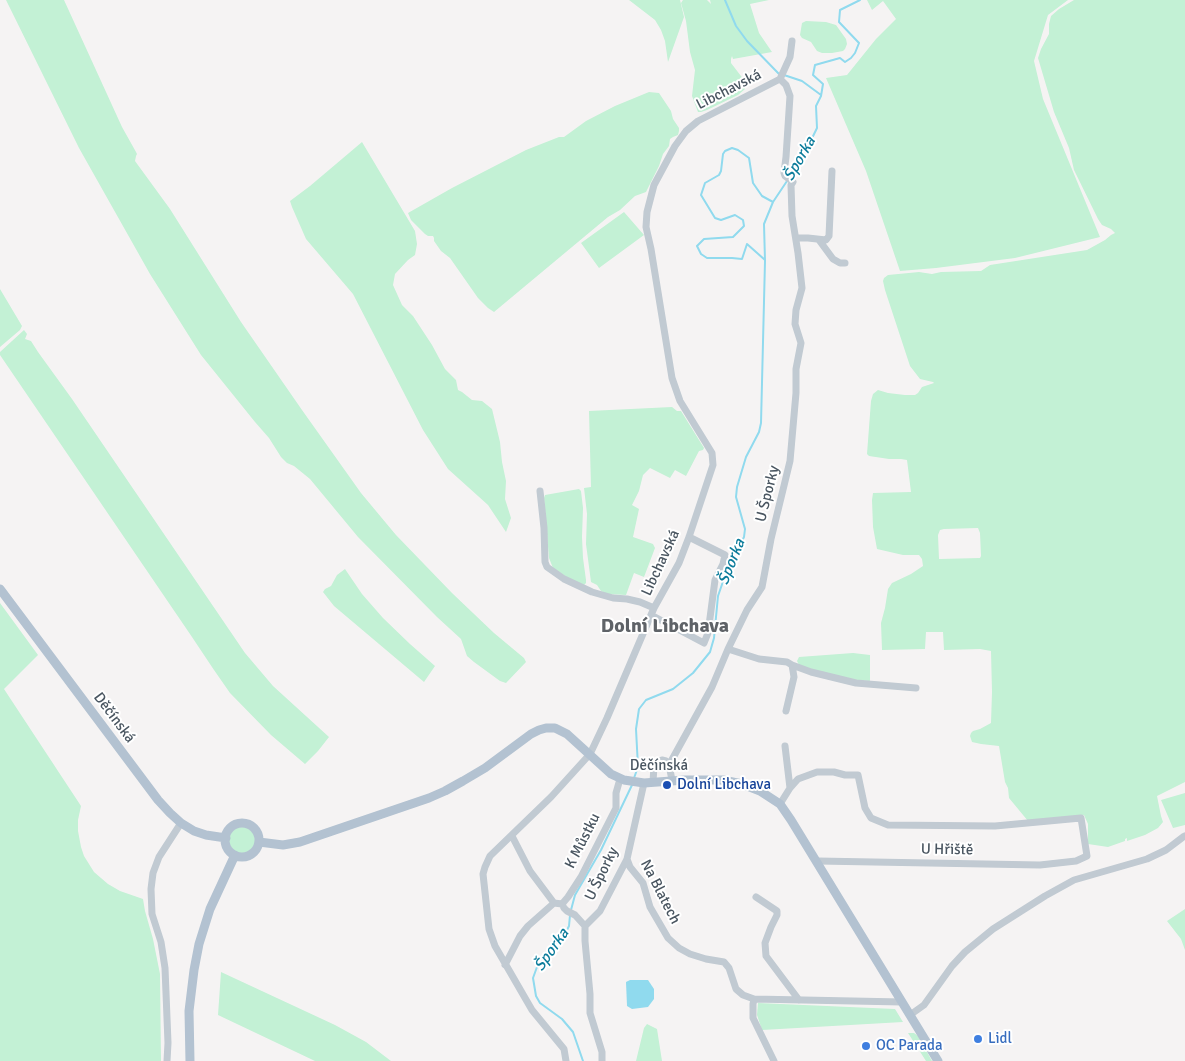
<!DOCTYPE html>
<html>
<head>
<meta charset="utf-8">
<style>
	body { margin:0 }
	canvas { display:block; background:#f5f3f3 }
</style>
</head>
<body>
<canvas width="1185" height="1061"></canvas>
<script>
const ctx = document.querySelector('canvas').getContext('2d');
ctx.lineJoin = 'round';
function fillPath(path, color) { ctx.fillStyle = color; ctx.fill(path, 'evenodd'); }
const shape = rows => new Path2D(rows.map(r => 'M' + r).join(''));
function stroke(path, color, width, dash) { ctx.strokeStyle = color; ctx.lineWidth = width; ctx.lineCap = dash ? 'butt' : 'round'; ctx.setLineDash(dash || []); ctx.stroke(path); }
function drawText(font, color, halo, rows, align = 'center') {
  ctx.font = font + ' Signika,sans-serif'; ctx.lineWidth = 4; ctx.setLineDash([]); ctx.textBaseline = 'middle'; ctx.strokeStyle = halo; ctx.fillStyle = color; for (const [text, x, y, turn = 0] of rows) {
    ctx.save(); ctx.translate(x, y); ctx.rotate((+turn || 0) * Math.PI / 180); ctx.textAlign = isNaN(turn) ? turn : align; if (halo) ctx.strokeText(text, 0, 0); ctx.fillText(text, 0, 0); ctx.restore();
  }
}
fillPath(shape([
	[6,0,64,0,122,127,136,152,137,154,136,156,135,161,170,209,241,322,302,410,361,493,396,535,452,593,494,633,524,658,526,662,506,683,500,681,474,662,467,656,461,639,437,617,358,537,310,479,294,466,287,463,281,457,269,438,255,422,201,355,150,274,79,148],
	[629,0,680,0,684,17,668,62,665,41,661,30,655,20],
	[683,0,707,0,711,4,710,0,769,0,750,4,759,33,772,52,733,59,732,56,731,59,731,63,744,80,745,89,738,95,707,110,701,112,698,112,692,96,695,70,690,52,686,21,681,3],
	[867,0,1068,0,1048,15,1034,61,1043,99,1100,237,1015,258,936,268,900,271,866,171,826,78,847,75,876,39,896,19,883,1,872,10],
	[1074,0,1185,0,1185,782,1157,796,1161,816,1163,822,1158,828,1145,835,1127,841,1127,838,1125,839,1125,841,1108,847,1088,844,1088,824,1084,815,1028,821,1009,798,1008,788,1005,782,999,746,981,744,972,742,970,736,971,733,973,731,980,729,991,723,992,692,991,651,980,649,944,650,943,632,926,632,925,649,882,650,881,623,885,608,888,589,892,583,911,574,923,566,922,559,919,555,903,555,877,549,873,527,872,500,873,493,911,492,907,460,901,459,889,459,869,456,867,454,871,401,873,394,878,390,888,393,905,395,915,395,918,393,922,387,934,383,933,382,920,379,910,366,885,290,883,281,884,278,888,275,919,272,932,274,941,272,981,271,990,265,1087,250,1105,240,1111,235,1115,233,1111,229,1102,225,1098,219,1074,170,1069,148,1054,112,1038,58,1041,49,1049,34,1049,24,1051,16,1059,9],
	[978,528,980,533,981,556,980,558,939,559,938,535,940,530,944,529],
	[806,21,826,22,836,25,846,39,847,44,845,49,843,51,832,53,822,53,817,51,811,42,802,38,800,35,802,23],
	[649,92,659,93,671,111,673,119,679,128,679,131,678,135,673,137,670,139,669,146,663,154,659,166,646,192,635,196,620,210,608,217,494,312,488,308,478,298,450,258,441,251,434,241,434,238,433,236,428,236,425,234,411,220,408,213,452,188,526,150,559,137,564,137,586,121,615,106],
	[362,142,415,231,417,244,415,255,408,260,395,274,393,285,402,305,413,316,432,345,445,369,456,380,458,390,462,392,472,400,482,401,492,409,500,442,502,462,506,481,505,499,511,518,506,532,488,505,448,469,423,430,353,294,306,239,292,207,290,201,310,186],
	[624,212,644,235,599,268,581,243],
	[0,289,22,326,20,330,0,347],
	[24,330,27,334,25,339,31,341,38,352,72,399,245,653,273,686,329,737,318,751,305,764,271,735,230,693,214,670,192,637,0,355,0,352],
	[672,407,677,411,681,411,704,448,703,450,699,451,686,476,675,470,670,478,650,468,643,475,639,491,632,505,639,509,633,537,653,544,655,548,644,577,634,573,626,595,607,594,601,591,597,585,591,582,586,544,587,514,584,488,591,487,589,411],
	[579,489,581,491,583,508,582,537,583,558,586,580,586,583,584,585,574,582,553,568,549,558,544,498,545,495],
	[345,569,362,594,383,618,410,644,435,666,424,682,334,606,323,592,325,589,331,586,337,575],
	[0,603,38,655,4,689,81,806,78,820,78,831,81,847,84,856,94,872,108,884,120,891,143,899,145,911,153,939,160,974,161,1061,0,1061],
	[853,653,870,655,870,681,857,680,808,669,799,665,797,661,799,657],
	[1185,793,1185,825,1173,828,1161,800],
	'229 840a13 13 0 1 1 26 0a13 13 0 1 1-26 0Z',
	[1185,909,1185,950,1181,939,1167,921],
	[221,972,335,1025,366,1042,391,1061,315,1061,218,1015],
	[758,1003,895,1009,903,1022,762,1030,757,1015],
	[647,1024,657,1029,662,1061,636,1061,644,1028],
	[908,1033,914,1033,918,1036,932,1061,926,1061]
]), '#c3f1d5');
fillPath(shape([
	[630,980,648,980,654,989,654,999,648,1007,632,1009,627,1006,626,982]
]), '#90daee');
stroke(shape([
	[725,0,736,26,747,41,779,74],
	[784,75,802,81,821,95],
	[790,177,802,159,817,128,816,106,821,96,823,84,813,75,815,65,840,58,845,62,851,58,855,53,859,43,839,22,840,10,860,0],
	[765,260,747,244,742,259,732,258,707,258,701,254,697,246,704,239,733,237,744,226,743,220,735,215,721,220,715,218,701,195,705,183,719,175,721,171,723,154,725,151,732,148,738,150,749,158,753,183,762,196,773,202],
	[634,778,638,767,636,729,639,709,646,700,673,689,693,673,710,652,714,638,718,596,727,570,744,537,745,529,736,497,737,487,746,457,759,432,761,423,765,261,764,224,773,202,787,181],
	[571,910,575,895,601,850,632,785],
	[570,915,569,926,565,934,544,955,537,967,533,978,536,996,540,1003,562,1019,573,1032,583,1061]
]), '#90daee', 2);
stroke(shape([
	[780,79,790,57,792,41],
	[796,238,808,238,826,240,829,236,832,171],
	[819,240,833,259,840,263,845,263],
	[540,491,544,528,545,562,547,567,564,579,592,592,613,598,627,599,640,602,654,608],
	[651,615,704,643,708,633,715,580,723,564,725,555,689,537],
	[728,649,759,659,787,662,792,665,794,677,786,711],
	[792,665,811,672,856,683,916,688],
	[669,765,712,687,728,649,747,610,762,587,771,539,790,461,796,393,796,369,801,343,795,324,796,310,802,288,798,253,792,216,791,185,793,182,785,176,784,173,786,157,790,96,786,85,780,79],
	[653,782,654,766,657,762,662,760,666,761,669,765,672,780],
	[790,788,798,779,817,772,834,772,845,775,858,775,865,808,871,818,888,825,995,826,1081,818,1087,856,1076,861,1040,865,818,861],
	[780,804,790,788,785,746],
	[512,836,530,871,554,903],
	[627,859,630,867,643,883,650,907,668,938,679,948,690,954,706,959,724,962,729,968,736,989,743,995,754,999,753,1004,753,1018,774,1061],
	[756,897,777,911,777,915,771,927,765,943,766,956,799,1000],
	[562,904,564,908,567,911,575,915,585,926],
	[505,965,520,936,528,926,554,903,562,904,568,897,581,877,616,808,616,793,620,779],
	[754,999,902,1002],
	[910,1015,924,1005,952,966,965,952,993,929,1045,896,1074,880,1147,859,1166,850,1183,837,1185,836],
	[167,1061,168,1043,165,968,161,942,152,914,151,889,153,873,159,857,181,823],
	[566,1061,564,1049,532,1010,495,946,489,929,483,874,485,867,490,856,551,797,590,754,607,718,654,608,679,563,689,537,713,465,712,453,680,401,672,378,651,249,646,227,647,212,654,185,675,146,686,131,698,121,780,79],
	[602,1061,602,1052,590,1013,590,994,585,941,585,926,600,911,627,859,644,783]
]), '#c1cad2', 7);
stroke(shape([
	[0,589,158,800,170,813,181,823,194,831,206,835,226,838],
	'225 840a17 17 0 1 1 34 0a17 17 0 1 1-34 0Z',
	[259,842,283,845,300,842,429,798,445,791,463,781,485,768,531,734,539,730,546,728,555,728,567,734,611,774,624,780,644,783,685,780,723,780,742,784,760,791,780,804,791,820,938,1061],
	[190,1061,189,1011,194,970,199,944,210,909,235,855]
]), '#b3c2d1', 9);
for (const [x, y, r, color] of [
	[667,785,5,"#1a4fb4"],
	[978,1039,5,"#3f7fe0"],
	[866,1046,5,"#3f7fe0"]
]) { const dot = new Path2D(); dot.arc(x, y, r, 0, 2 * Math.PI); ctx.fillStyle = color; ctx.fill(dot); stroke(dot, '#fff', 2); }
drawText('15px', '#4a5661', '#fff', [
	["Libchavská",729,90,-27],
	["U Šporky",768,494,-76],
	["Libchavská",661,563,-65],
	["Děčínská",114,718,53],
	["Děčínská",659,766],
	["K Můstku",583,841,-63],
	["U Hřiště",947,850,1],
	["U Šporky",602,874,-64],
	["Na Blatech",660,892,63]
]);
drawText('15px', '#164399', '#fff', [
	["Dolní Libchava",677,785]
], 'left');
drawText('15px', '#366cbe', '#fff', [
	["Lidl",988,1039],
	["OC Parada",876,1046]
], 'left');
drawText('italic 16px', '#0c7c9b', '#fff', [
	["Šporka",800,159,-60],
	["Šporka",732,562,-68],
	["Šporka",552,950,-55]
]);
drawText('bold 20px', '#5f6368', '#fff', [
	["Dolní Libchava",665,627]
]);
</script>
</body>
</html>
